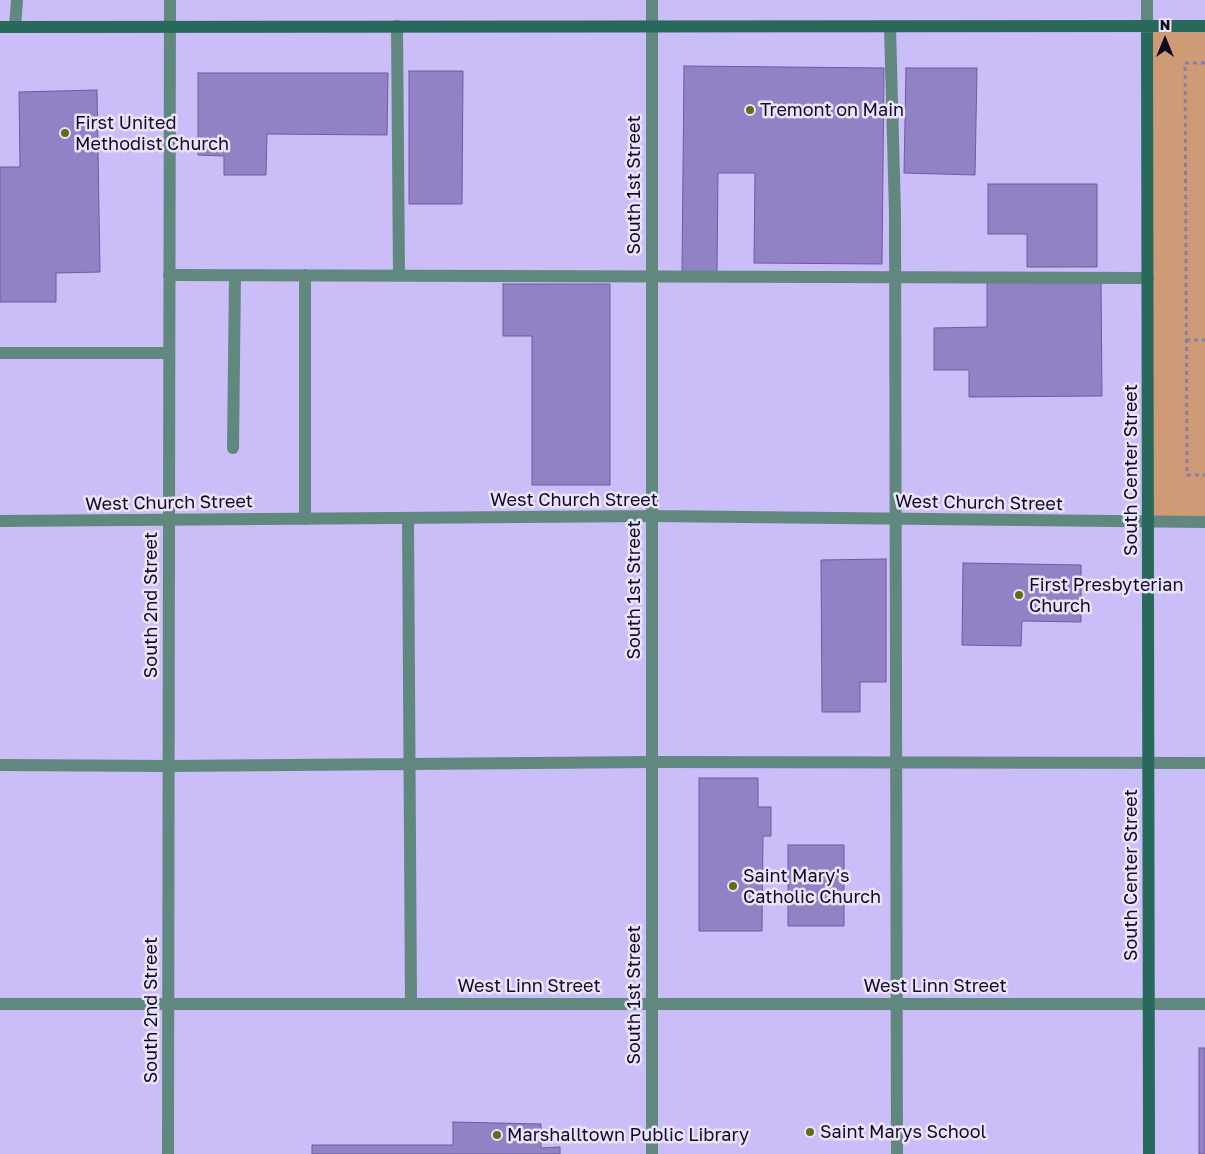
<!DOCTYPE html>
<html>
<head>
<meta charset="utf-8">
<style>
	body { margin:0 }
	#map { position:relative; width:1205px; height:1154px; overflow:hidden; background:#cbbdf8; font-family:"Golos Text",sans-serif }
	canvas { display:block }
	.north { position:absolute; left:1140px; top:15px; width:50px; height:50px; -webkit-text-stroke:4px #e9e4fb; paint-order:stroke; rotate:0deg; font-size:14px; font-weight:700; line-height:20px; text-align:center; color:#120a23 }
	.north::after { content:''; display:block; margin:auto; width:18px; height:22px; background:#120a23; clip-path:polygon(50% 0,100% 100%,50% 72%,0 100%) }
</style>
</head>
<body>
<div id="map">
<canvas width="1205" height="1154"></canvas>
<div class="north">N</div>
</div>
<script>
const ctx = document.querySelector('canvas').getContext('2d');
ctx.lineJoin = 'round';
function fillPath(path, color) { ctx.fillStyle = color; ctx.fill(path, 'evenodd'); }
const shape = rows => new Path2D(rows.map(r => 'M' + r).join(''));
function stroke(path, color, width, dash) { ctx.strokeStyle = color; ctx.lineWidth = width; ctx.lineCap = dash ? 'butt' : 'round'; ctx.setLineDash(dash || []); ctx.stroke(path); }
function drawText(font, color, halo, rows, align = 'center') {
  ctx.font = font + ' "Golos Text",sans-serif'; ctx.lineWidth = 5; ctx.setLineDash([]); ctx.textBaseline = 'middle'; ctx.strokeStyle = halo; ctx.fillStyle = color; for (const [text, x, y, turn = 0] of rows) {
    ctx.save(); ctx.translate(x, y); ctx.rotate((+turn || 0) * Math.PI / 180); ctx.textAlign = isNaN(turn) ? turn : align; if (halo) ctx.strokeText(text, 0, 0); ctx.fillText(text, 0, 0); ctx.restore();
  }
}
fillPath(shape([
	[1147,26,1205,26,1205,522,1148,523]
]), '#cf9b76');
const building = shape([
	[684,66,884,68,882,264,754,263,755,173,718,173,717,273,682,272,684,66],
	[906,68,977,68,975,175,904,173,906,68],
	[409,71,463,71,462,204,409,204,409,71],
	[198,73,388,73,387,135,267,134,266,175,224,175,224,156,198,155,198,73],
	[97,90,100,272,56,273,56,302,0,302,0,167,20,167,19,92,97,90],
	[988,184,1097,184,1097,267,1027,267,1027,234,988,234,988,184],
	[1101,281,1102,396,969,397,969,370,934,370,934,328,987,327,987,282,1101,281],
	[503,284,610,284,610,485,532,485,532,336,503,336,503,284],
	[886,559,886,682,860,682,860,712,822,712,821,560,886,559],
	[963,563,1081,565,1081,622,1022,621,1021,646,962,645,963,563],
	[699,778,758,778,758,807,771,807,771,836,763,836,762,931,699,931,699,778],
	[788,845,844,845,844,926,788,926,788,845],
	[1199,1048,1205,1048,1205,1154,1199,1154,1199,1048],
	[453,1122,541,1124,541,1148,560,1147,560,1154,312,1154,312,1145,453,1145,453,1122]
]);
fillPath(building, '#9381c6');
stroke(building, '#6e5b9d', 1);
stroke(shape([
	[1205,63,1185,63,1187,475,1205,475],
	[1186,340,1205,340]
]), '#887cab', 3, [4, 4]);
stroke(shape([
	[397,26,399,275],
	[15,27,17,0],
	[890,27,895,214,897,1154],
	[169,275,1148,278],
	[305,275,305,519],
	[0,353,169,353],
	[233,448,235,275],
	[408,518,411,1004],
	[0,765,169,766,652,762,1205,763]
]), '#61887e', 12);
stroke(shape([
	[652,516,652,1154],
	[0,1004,1149,1004],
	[168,1154,169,520]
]), '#61887e', 12);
stroke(shape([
	[652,0,652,516],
	[1147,0,1147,26],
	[169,520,170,0],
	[0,521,652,516,1205,522],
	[1149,1004,1205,1004]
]), '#61887e', 12);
stroke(shape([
	[1147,26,1149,1154],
	[0,27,1205,26]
]), '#28695b', 12);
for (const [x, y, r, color] of [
	[750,110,5,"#636c13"],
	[65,133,5,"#636c13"],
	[1019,595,5,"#636c13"],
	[733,886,5,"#636c13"],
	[810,1132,5,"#636c13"],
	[497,1135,5,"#636c13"]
]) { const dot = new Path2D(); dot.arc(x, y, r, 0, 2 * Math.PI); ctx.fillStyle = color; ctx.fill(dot); stroke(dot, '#e9e4fb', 2); }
drawText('18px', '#120a23', '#e9e4fb', [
	["Tremont on Main",760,110],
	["First United",75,123],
	["Methodist Church",75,144],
	["First Presbyterian",1029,585],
	["Church",1029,606],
	["Saint Mary's",743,876],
	["Catholic Church",743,897],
	["Saint Marys School",820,1132],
	["Marshalltown Public Library",507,1135]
], 'left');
drawText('18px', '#120a23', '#e9e4fb', [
	["South 1st Street",634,185,-90],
	["South Center Street",1131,470,-90],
	["West Church Street",574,500],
	["West Church Street",169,503,-1],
	["West Church Street",979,503,1],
	["South 1st Street",634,590,-90],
	["South 2nd Street",151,605,-90],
	["South Center Street",1131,875,-90],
	["West Linn Street",529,986],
	["West Linn Street",935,986],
	["South 1st Street",634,995,-90],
	["South 2nd Street",151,1010,-90]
]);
</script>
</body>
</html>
